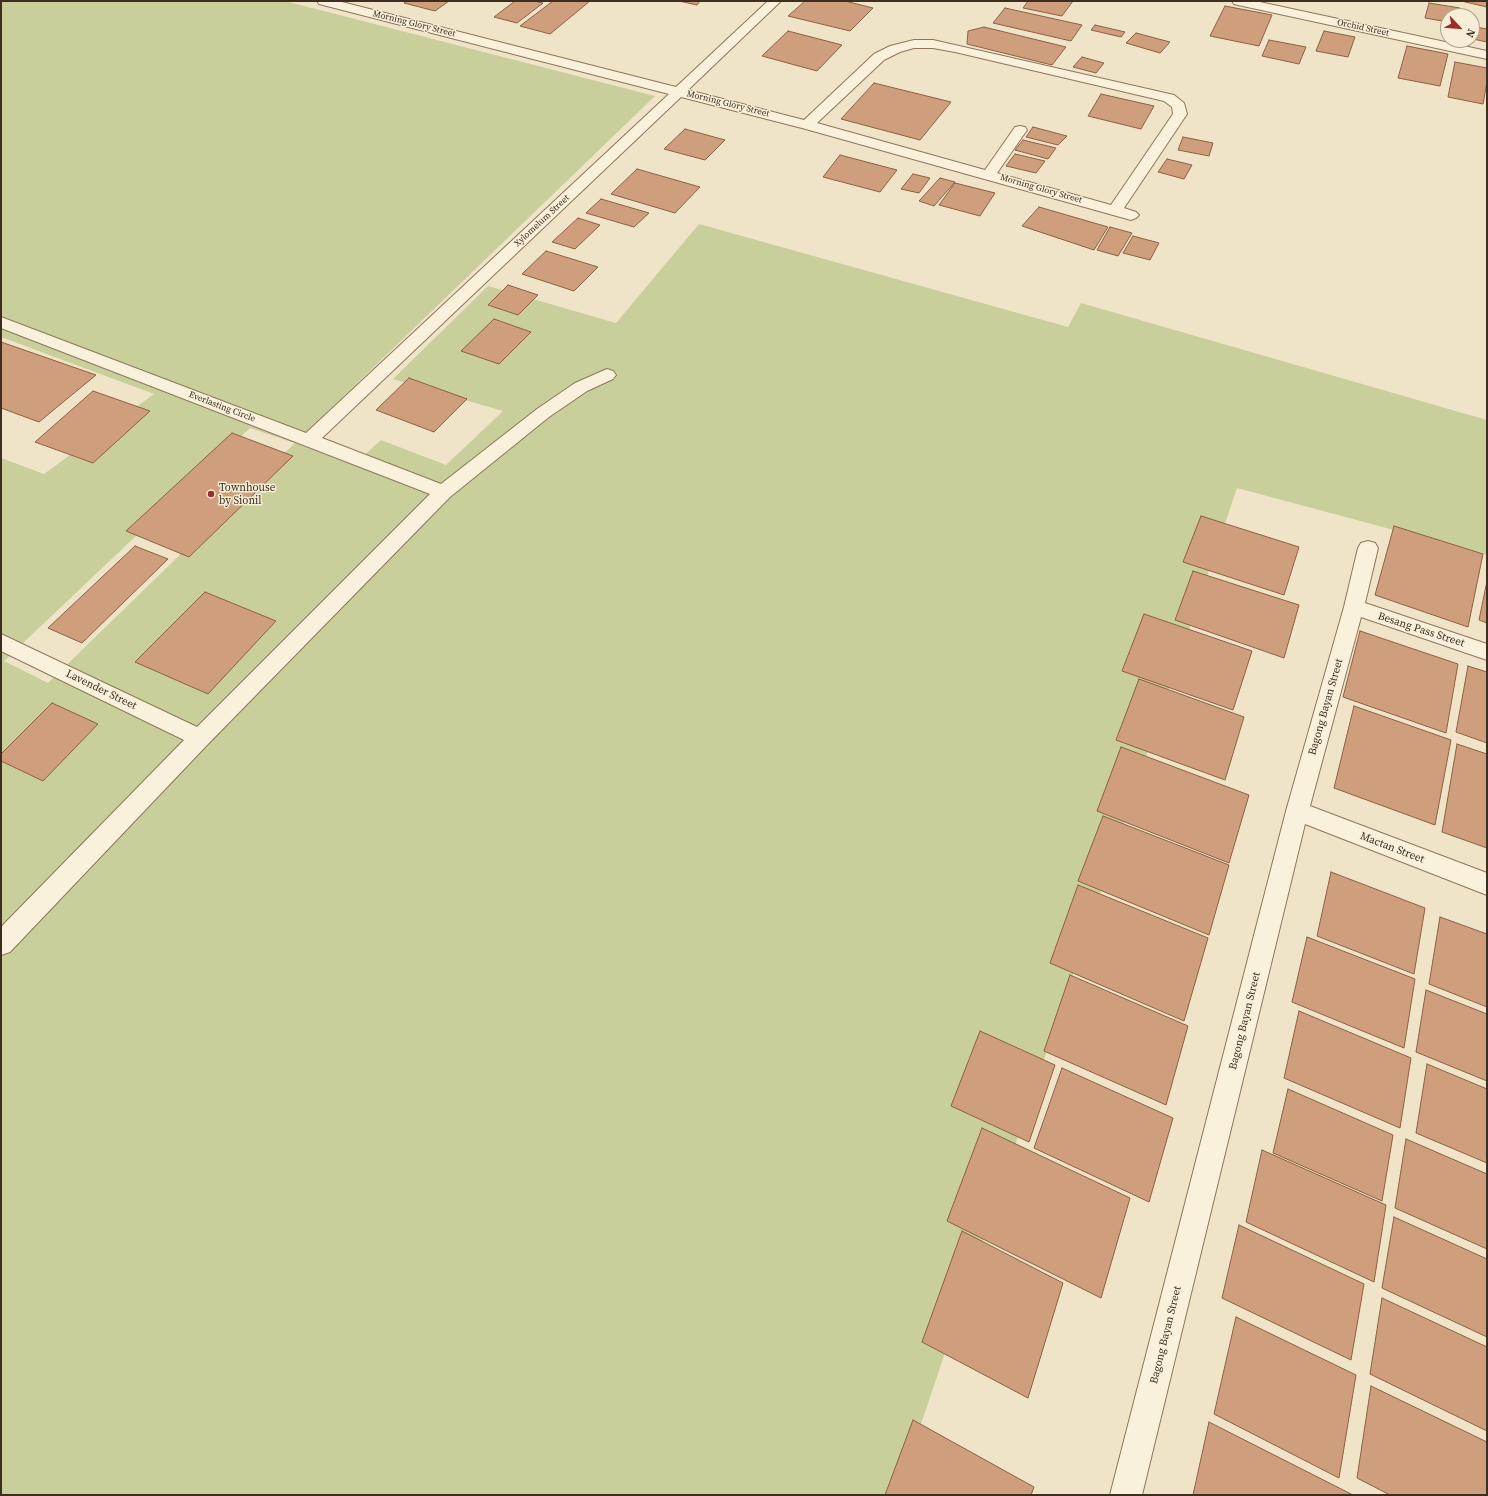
<!DOCTYPE html>
<html>
<head>
<meta charset="utf-8">
<style>
	body { margin:0 }
	#map { position:relative; width:1488px; height:1496px; overflow:hidden; background:#f0e4c8; font-family:"Source Serif 4",serif }
	canvas { display:block }
	.frame { position:absolute; inset:0; border:2px solid #3d2e20; pointer-events:none }
	.north { position:absolute; left:1440px; top:8px; width:40px; height:40px; box-sizing:border-box; background:#f7eed8; border:1px solid #ada18e; border-radius:50%; rotate:116deg; font-size:11px; font-weight:700; line-height:16px; text-align:center; color:#3d2e20 }
	.north::after { content:''; display:block; margin:auto; width:14px; height:18px; background:#9e2a2b; clip-path:polygon(50% 0,100% 100%,50% 72%,0 100%) }
</style>
</head>
<body>
<div id="map">
<canvas width="1488" height="1496"></canvas>
<div class="frame"></div>
<div class="north">N</div>
</div>
<script>
const ctx = document.querySelector('canvas').getContext('2d');
ctx.lineJoin = 'round';
function fillPath(path, color) { ctx.fillStyle = color; ctx.fill(path, 'evenodd'); }
const shape = rows => new Path2D(rows.map(r => 'M' + r).join(''));
function stroke(path, color, width, dash) { ctx.strokeStyle = color; ctx.lineWidth = width; ctx.lineCap = dash ? 'butt' : 'round'; ctx.setLineDash(dash || []); ctx.stroke(path); }
function drawText(font, color, halo, rows, align = 'center') {
  ctx.font = font + ' "Source Serif 4",serif'; ctx.lineWidth = 3; ctx.setLineDash([]); ctx.textBaseline = 'middle'; ctx.strokeStyle = halo; ctx.fillStyle = color; for (const [text, x, y, turn = 0] of rows) {
    ctx.save(); ctx.translate(x, y); ctx.rotate((+turn || 0) * Math.PI / 180); ctx.textAlign = isNaN(turn) ? turn : align; if (halo) ctx.strokeText(text, 0, 0); ctx.fillText(text, 0, 0); ctx.restore();
  }
}
fillPath(shape([
	[1,1,285,1,655,96,295,443,353,465,381,440,446,465,503,411,393,379,488,286,616,323,699,224,1068,327,1081,303,1487,420,1487,555,1237,488,897,1495,1,1495,1,458,44,474,154,394,1,337],
	[250,428,295,443,48,683,4,661]
]), '#c9cf9b');
const building = shape([
	[407,1,449,1,435,11,404,3,407,1],
	[515,1,533,1,543,3,517,23,494,17,515,1],
	[553,1,590,1,550,34,520,26,553,1],
	[679,1,700,1,697,5,679,1],
	[805,1,845,1,873,8,850,31,788,16,805,1],
	[1028,1,1073,1,1062,16,1023,8,1028,1],
	[1461,1,1487,1,1487,7,1461,1],
	[1429,3,1460,8,1458,16,1448,16,1448,22,1425,18,1429,3],
	[1225,6,1272,15,1259,46,1210,36,1225,6],
	[1005,8,1082,25,1071,41,993,23,1005,8],
	[1095,25,1125,32,1121,37,1091,30,1095,25],
	[984,27,1066,47,1052,65,967,44,968,31,984,27],
	[1476,27,1487,29,1487,42,1473,39,1476,27],
	[788,31,842,45,817,71,762,56,788,31],
	[1324,31,1355,37,1348,57,1316,51,1324,31],
	[1136,33,1170,42,1160,53,1126,43,1136,33],
	[1269,40,1306,47,1299,64,1262,56,1269,40],
	[1407,46,1448,54,1440,86,1398,78,1407,46],
	[1082,57,1104,63,1096,73,1073,67,1082,57],
	[1455,62,1487,68,1487,82,1483,104,1448,97,1455,62],
	[874,83,951,102,920,140,841,119,874,83],
	[1101,94,1154,106,1141,129,1088,116,1101,94],
	[1033,127,1067,136,1058,145,1026,137,1033,127],
	[685,129,725,140,705,160,664,149,685,129],
	[1183,137,1213,143,1209,156,1178,150,1183,137],
	[1023,140,1056,148,1048,159,1015,150,1023,140],
	[1015,154,1045,161,1036,173,1006,166,1015,154],
	[840,155,897,170,880,192,823,177,840,155],
	[1167,159,1192,165,1184,179,1158,172,1167,159],
	[637,169,700,187,675,213,611,194,637,169],
	[913,174,930,178,919,193,901,189,913,174],
	[940,178,955,182,934,206,919,201,940,178],
	[955,183,995,193,980,216,939,205,955,183],
	[601,199,649,213,634,227,586,213,601,199],
	[1039,207,1108,227,1094,250,1022,226,1039,207],
	[578,218,600,225,575,249,552,242,578,218],
	[1110,227,1132,233,1118,256,1097,250,1110,227],
	[1133,236,1159,243,1150,260,1123,253,1133,236],
	[546,251,598,267,574,291,522,274,546,251],
	[508,285,538,295,518,315,488,305,508,285],
	[494,319,531,332,499,364,461,351,494,319],
	[1,342,96,375,39,422,1,408,1,342],
	[409,378,467,399,434,432,376,410,409,378],
	[93,391,150,411,93,463,35,442,93,391],
	[232,433,293,456,189,557,126,531,232,433],
	[1201,516,1299,547,1284,595,1183,562,1201,516],
	[1394,526,1483,554,1468,627,1375,595,1394,526],
	[135,546,168,559,82,643,48,628,135,546],
	[1193,571,1299,605,1284,658,1175,620,1193,571],
	[1487,581,1487,623,1479,620,1487,581],
	[205,592,276,621,208,694,135,662,205,592],
	[1144,614,1252,651,1233,710,1122,671,1144,614],
	[1360,631,1458,664,1446,733,1343,697,1360,631],
	[1468,666,1487,672,1487,743,1456,732,1468,666],
	[1139,679,1244,717,1225,780,1116,740,1139,679],
	[52,703,98,724,43,781,1,761,1,754,52,703],
	[1354,706,1451,740,1435,825,1334,788,1354,706],
	[1457,744,1487,754,1487,848,1442,832,1457,744],
	[1121,747,1249,795,1229,863,1097,811,1121,747],
	[1103,816,1229,865,1209,935,1078,881,1103,816],
	[1331,872,1425,908,1414,974,1317,936,1331,872],
	[1078,885,1208,938,1184,1021,1050,963,1078,885],
	[1440,917,1487,934,1487,1007,1429,984,1440,917],
	[1307,937,1415,979,1404,1048,1292,1002,1307,937],
	[1070,975,1188,1026,1166,1105,1044,1051,1070,975],
	[1426,990,1487,1014,1487,1081,1416,1052,1426,990],
	[1299,1011,1411,1058,1400,1128,1284,1078,1299,1011],
	[980,1031,1055,1065,1029,1142,951,1106,980,1031],
	[1427,1064,1487,1089,1487,1163,1416,1133,1427,1064],
	[1062,1068,1173,1118,1149,1202,1034,1148,1062,1068],
	[1288,1089,1393,1135,1382,1201,1273,1153,1288,1089],
	[982,1128,1130,1198,1101,1298,947,1221,982,1128],
	[1406,1139,1487,1174,1487,1249,1395,1208,1406,1139],
	[1262,1150,1386,1205,1374,1282,1246,1222,1262,1150],
	[1394,1217,1487,1259,1487,1337,1382,1288,1394,1217],
	[1239,1225,1364,1284,1351,1360,1222,1298,1239,1225],
	[962,1231,1063,1283,1028,1398,922,1342,962,1231],
	[1382,1298,1487,1347,1487,1431,1370,1374,1382,1298],
	[1236,1317,1356,1375,1339,1478,1214,1414,1236,1317],
	[1371,1386,1487,1442,1487,1495,1390,1495,1357,1478,1371,1386],
	[913,1420,1034,1487,1031,1495,885,1495,913,1420],
	[1209,1422,1353,1495,1193,1495,1209,1422]
]);
fillPath(building, '#cf9f7d');
stroke(building, '#8d5f41', 1);
const minor = shape([
	[317,1,338,1,676,87,768,1,781,1,688,90,804,120,874,54,890,46,914,40,933,40,1174,95,1184,103,1187,114,1124,208,1136,212,1139,215,1136,218,1131,220,802,128,681,97,322,438,441,484,537,409,575,383,607,369,613,371,616,375,613,379,587,391,549,417,450,497,208,744,10,952,1,955,1,927,184,740,1,651,1,634,197,727,430,494,1,328,1,317,306,433,669,94,319,4,317,1],
	[914,48,933,48,955,52,1164,101,1172,107,1173,114,1111,205,997,173,1027,130,1025,127,1020,126,1015,127,985,170,817,123,884,60,900,52,914,48],
	[1232,1,1255,1,1487,51,1487,59,1238,5,1234,4,1232,1],
	[1368,541,1375,543,1378,548,1365,603,1487,644,1487,660,1361,617,1310,806,1487,873,1487,895,1305,824,1142,1495,1110,1495,1286,811,1344,607,1358,548,1361,543,1368,541]
]);
stroke(minor, '#8d765c', 2);
fillPath(minor, '#faf1dc');
for (const [x, y, r, color] of [
	[211,494,4,"#9e2a2b"]
]) { const dot = new Path2D(); dot.arc(x, y, r, 0, 2 * Math.PI); ctx.fillStyle = color; ctx.fill(dot); stroke(dot, '#f7eed8', 1.5); }
drawText('9px', '#3d2e20', '#f7eed8', [
	["Morning Glory Street",414,24,14],
	["Orchid Street",1363,28,12],
	["Morning Glory Street",728,104,14],
	["Morning Glory Street",1041,189,16],
	["Xylomelum Street",542,221,-43],
	["Everlasting Circle",222,407,21]
]);
drawText('11px', '#3d2e20', '#f7eed8', [
	["Townhouse",219,488],
	["by Sionil",219,501]
], 'left');
drawText('11px', '#3d2e20', '#f7eed8', [
	["Besang Pass Street",1421,630,18],
	["Lavender Street",101,690,26],
	["Bagong Bayan Street",1326,707,-74],
	["Mactan Street",1392,848,21],
	["Bagong Bayan Street",1245,1021,-76],
	["Bagong Bayan Street",1166,1335,-76]
]);
</script>
</body>
</html>
